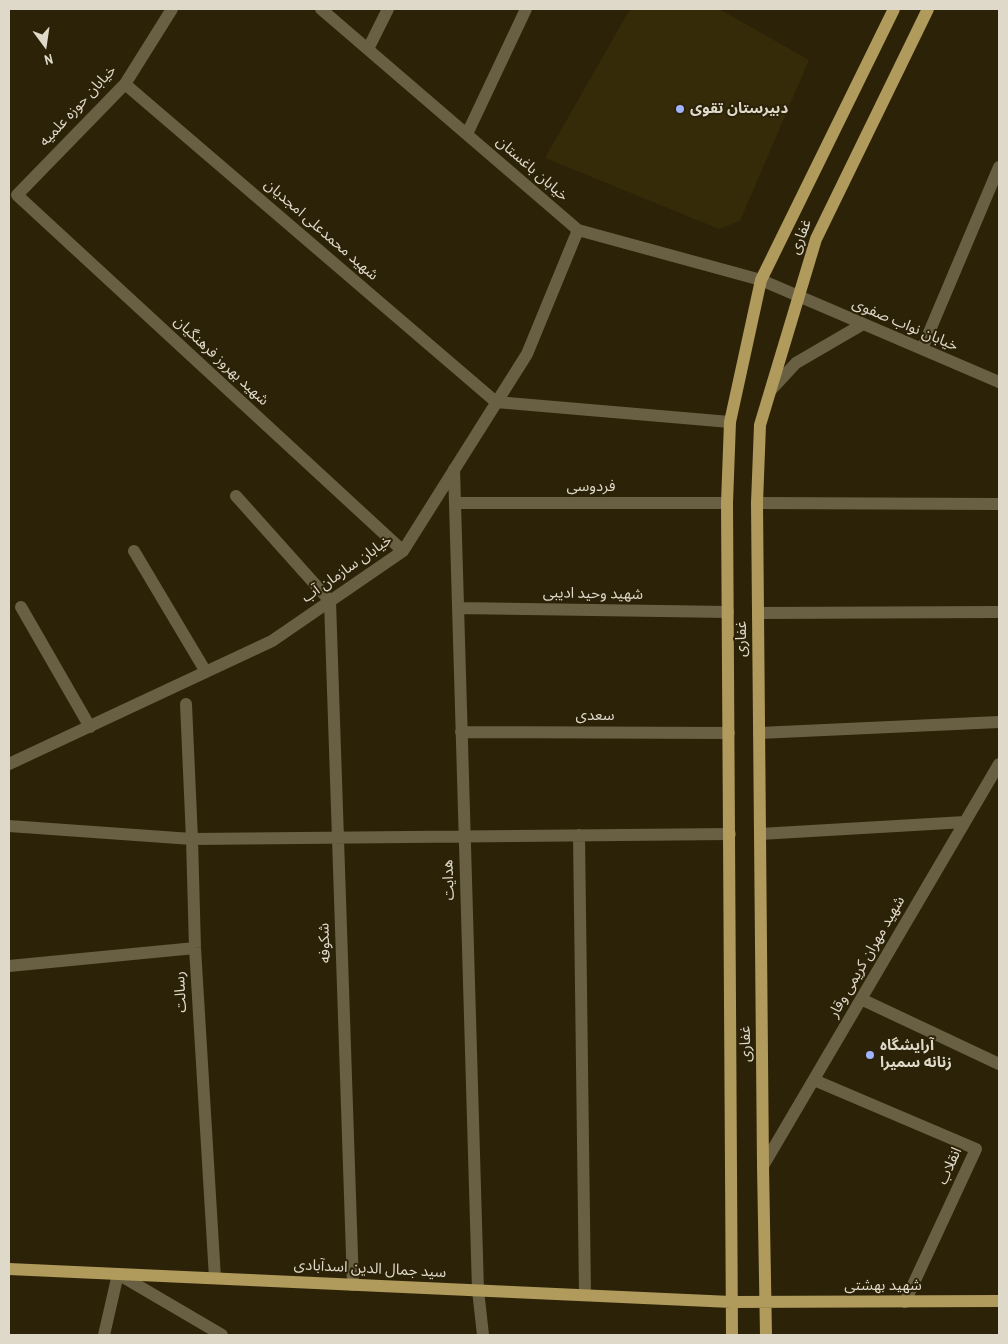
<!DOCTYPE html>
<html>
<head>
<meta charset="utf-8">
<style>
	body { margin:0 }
	#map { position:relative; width:1008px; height:1344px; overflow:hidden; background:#2b2208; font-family:"Archivo Narrow",sans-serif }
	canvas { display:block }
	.frame { position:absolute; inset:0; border:10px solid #dfd9ca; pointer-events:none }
	.north { position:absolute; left:20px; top:20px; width:50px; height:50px; -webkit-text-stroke:4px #2b2208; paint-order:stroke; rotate:166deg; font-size:14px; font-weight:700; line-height:20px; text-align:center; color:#dfd9ca }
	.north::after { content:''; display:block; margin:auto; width:18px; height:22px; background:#dfd9ca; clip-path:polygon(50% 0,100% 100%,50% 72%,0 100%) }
</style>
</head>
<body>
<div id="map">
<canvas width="1008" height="1344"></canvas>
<div class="frame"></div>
<div class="north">N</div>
</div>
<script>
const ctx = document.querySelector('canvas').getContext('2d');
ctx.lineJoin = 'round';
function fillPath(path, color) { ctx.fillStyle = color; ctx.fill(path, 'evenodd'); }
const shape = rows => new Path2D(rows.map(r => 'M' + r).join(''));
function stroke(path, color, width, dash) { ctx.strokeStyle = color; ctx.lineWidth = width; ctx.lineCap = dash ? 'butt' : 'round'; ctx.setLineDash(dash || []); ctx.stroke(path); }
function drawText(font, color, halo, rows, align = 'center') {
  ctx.font = font + ' "Archivo Narrow","Noto Sans Arabic",sans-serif'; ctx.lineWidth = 4; ctx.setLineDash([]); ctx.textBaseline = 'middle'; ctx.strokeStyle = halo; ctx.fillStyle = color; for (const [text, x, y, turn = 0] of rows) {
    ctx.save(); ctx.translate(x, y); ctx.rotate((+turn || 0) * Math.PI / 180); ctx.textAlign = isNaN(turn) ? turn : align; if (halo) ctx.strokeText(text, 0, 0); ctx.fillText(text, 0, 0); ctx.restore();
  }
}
fillPath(shape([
	[630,9,719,9,809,60,740,221,719,229,545,158]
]), '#362b08');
stroke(shape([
	[172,9,125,84,17,195,403,551],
	[321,9,578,230,761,280,999,382],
	[368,49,388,9],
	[125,84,496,402,730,422],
	[467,134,526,9],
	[922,349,999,167],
	[771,390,796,363,863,324],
	[454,469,478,1290,483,1335],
	[236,496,330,601,353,1285],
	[455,503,727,503],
	[757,503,999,504],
	[134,551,206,672],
	[21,607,90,727],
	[458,608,728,612],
	[758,613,999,612],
	[186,704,192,839,195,948,215,1278],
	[461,732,729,733],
	[759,733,999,722],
	[9,764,272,641,403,551,527,354,578,230],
	[9,826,192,839,730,834],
	[760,834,965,822],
	[579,835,585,1295],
	[9,966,195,948],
	[861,999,999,1064],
	[814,1080,976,1149,905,1302],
	[763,1166,999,764],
	[104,1335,118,1274,222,1335]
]), '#695f42', 12);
stroke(shape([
	[9,1269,731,1302,999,1301],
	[732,1335,727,503,730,422,761,280,894,9],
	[766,1335,763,1166,757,503,760,425,816,239,928,9]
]), '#b09a5c', 12);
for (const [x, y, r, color] of [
	[680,109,5,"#a0b3fd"],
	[870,1055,5,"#a0b3fd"]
]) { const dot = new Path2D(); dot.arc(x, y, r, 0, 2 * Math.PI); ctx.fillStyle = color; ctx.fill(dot); stroke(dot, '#2b2208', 2); }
drawText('15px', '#dfd9ca', '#2b2208', [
	["خیابان حوزه علمیه",78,106,-47],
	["خیابان باغستان",532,169,41],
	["شهید محمدعلی امجدیان",321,230,41],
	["غفاری",801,237,-69],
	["خیابان نواب صفوی",905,325,23],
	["شهید بهروز فرهنگیان",221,361,43],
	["فردوسی",591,487],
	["خیابان سازمان آب",347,569,-35],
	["شهید وحید ادیبی",593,594,1],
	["غفاری",742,639,-90],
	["سعدی",595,716],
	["هدایت",449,880,-92],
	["شکوفه",325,943,-92],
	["شهید مهران کریمی وقار",867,957,-60],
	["رسالت",181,992,-93],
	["غفاری",746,1044,-91],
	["انقلاب",950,1166,-66],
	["سید جمال الدین اسدآبادی",370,1269,3],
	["شهید بهشتی",883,1286]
]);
drawText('bold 15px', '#dfd9ca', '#2b2208', [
	["دبیرستان تقوی",690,109],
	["آرایشگاه",880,1046],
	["زنانه سمیرا",880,1063]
], 'left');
</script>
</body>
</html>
